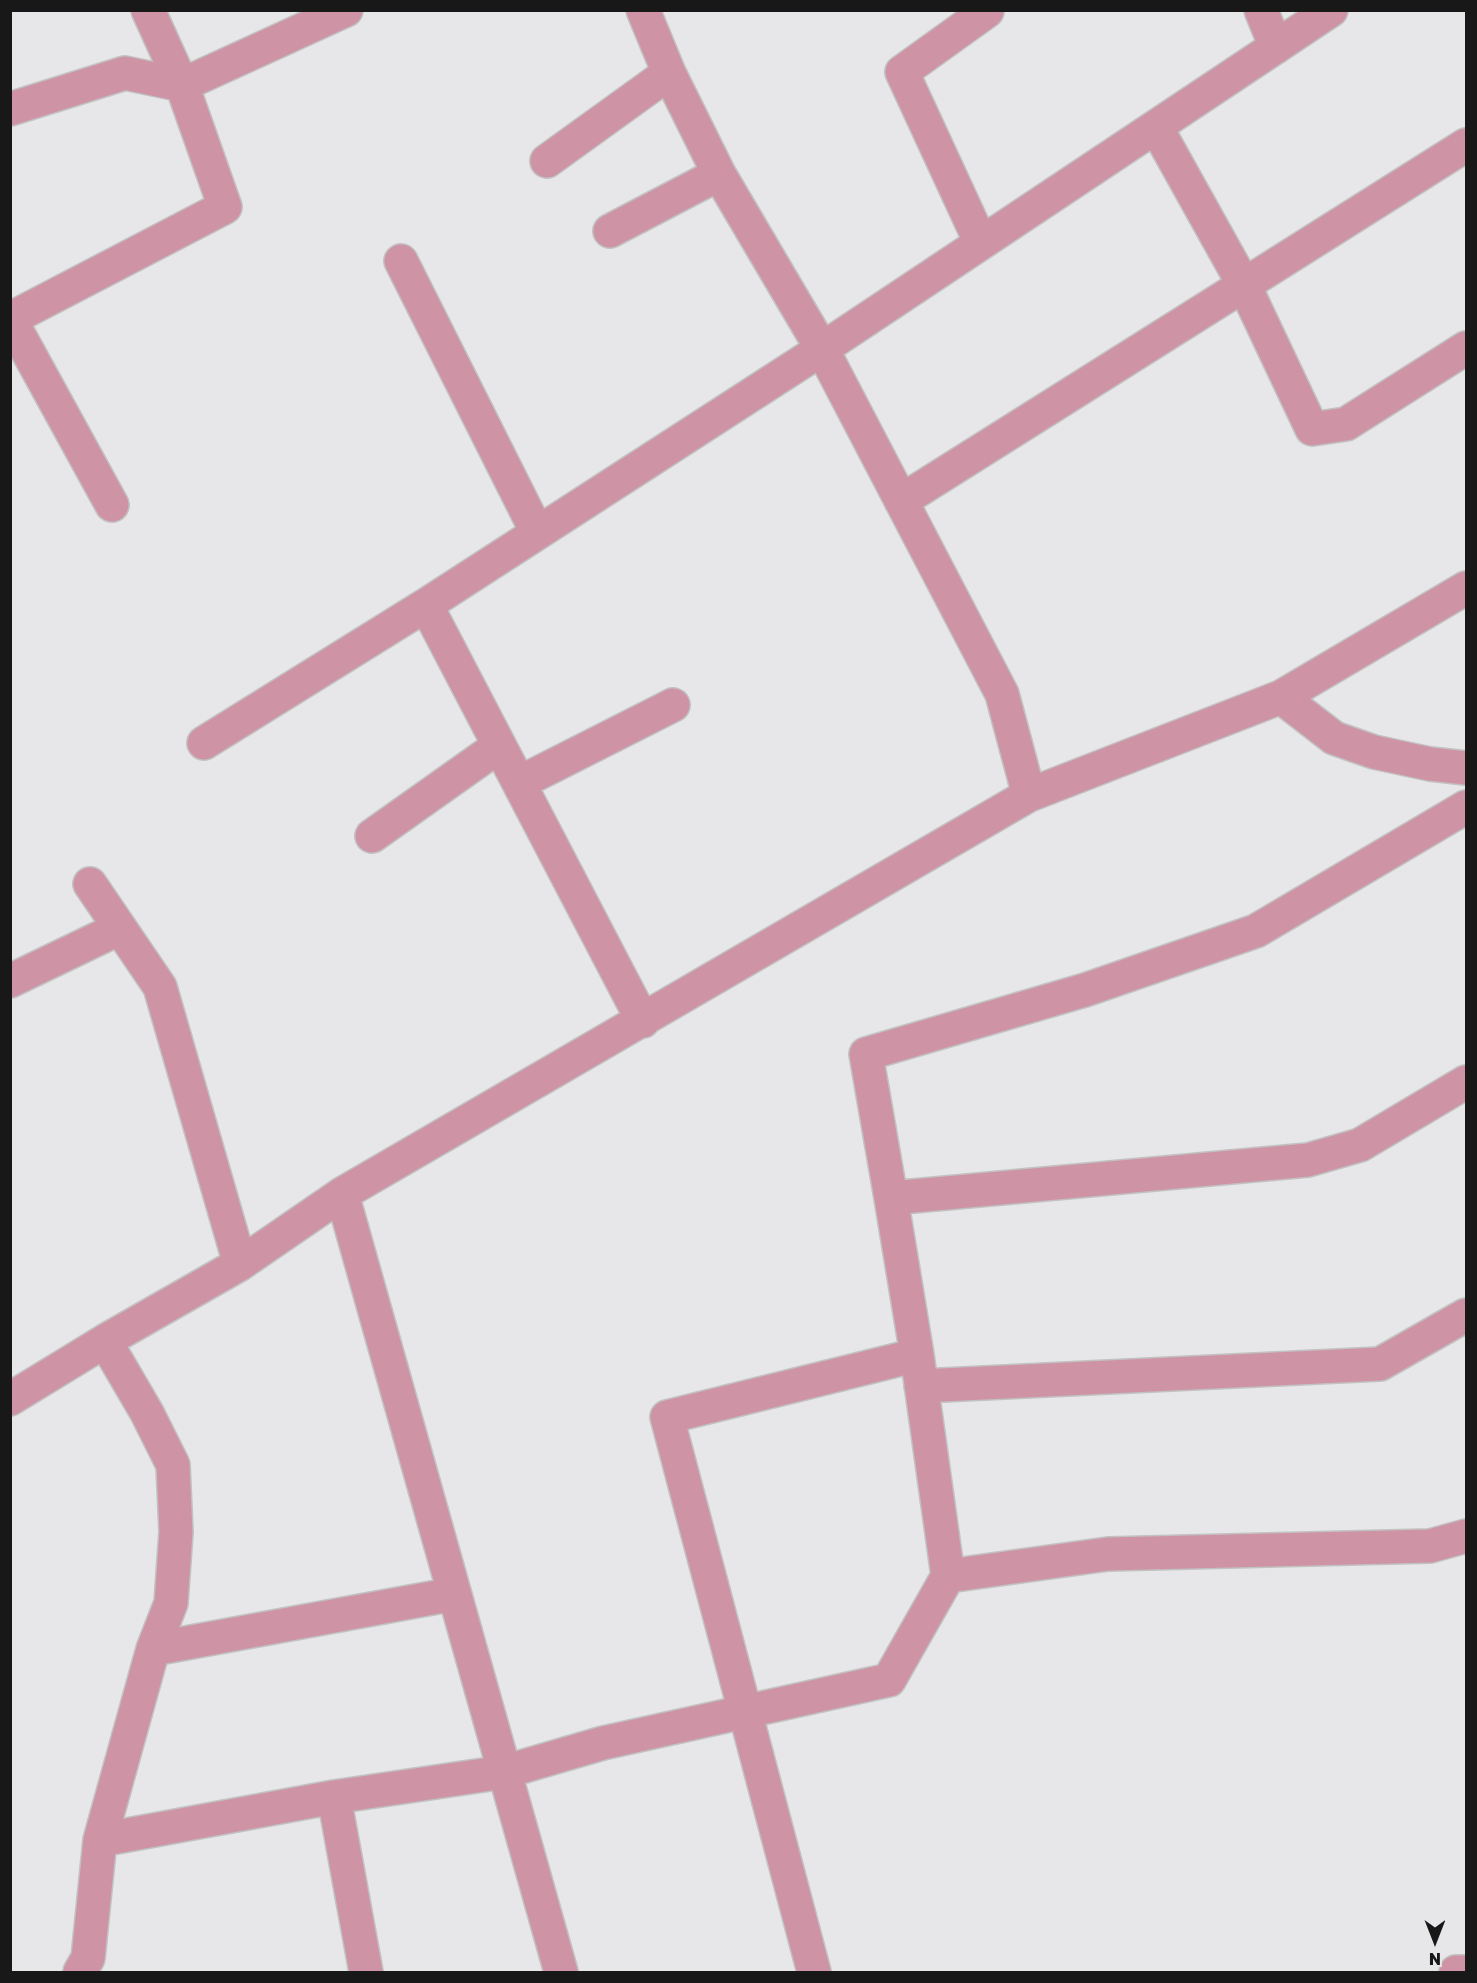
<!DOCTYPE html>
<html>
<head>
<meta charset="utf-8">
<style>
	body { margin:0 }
	#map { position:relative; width:1477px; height:1983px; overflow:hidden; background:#e7e7e9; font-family:"Golos Text",sans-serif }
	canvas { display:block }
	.frame { position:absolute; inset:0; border:12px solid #181818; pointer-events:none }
	.north { position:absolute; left:1405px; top:1911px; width:60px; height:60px; -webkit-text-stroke:4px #e7e7e9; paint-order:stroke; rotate:180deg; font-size:16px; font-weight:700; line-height:24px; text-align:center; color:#181818 }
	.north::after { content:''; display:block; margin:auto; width:21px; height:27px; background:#181818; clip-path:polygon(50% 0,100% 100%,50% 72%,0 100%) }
</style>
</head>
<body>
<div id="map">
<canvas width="1477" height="1983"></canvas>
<div class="frame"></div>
<div class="north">N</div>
</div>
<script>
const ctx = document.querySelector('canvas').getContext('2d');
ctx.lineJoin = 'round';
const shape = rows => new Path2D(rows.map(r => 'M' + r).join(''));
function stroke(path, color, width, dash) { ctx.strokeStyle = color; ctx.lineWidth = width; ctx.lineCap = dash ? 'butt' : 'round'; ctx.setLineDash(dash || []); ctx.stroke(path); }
const minor = shape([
	[643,10,669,73,719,174,822,349,1002,694,1029,795],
	[1261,10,1276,47],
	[10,109,125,73,182,85,346,10],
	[1466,145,1244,285,1312,429,1346,424,1466,348],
	[547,161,669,73],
	[610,231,719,174],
	[981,243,902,72,987,11],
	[401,261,537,532],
	[901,501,1244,285,1156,127],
	[112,505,10,319,225,207,182,85,148,10],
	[1281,697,1334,738,1374,752,1430,764,1466,768],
	[204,743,426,605],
	[519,783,673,705],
	[372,836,499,746],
	[90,884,160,987,240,1264],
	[10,981,120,928],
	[643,1021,426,605,822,349,1331,10],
	[342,1194,561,1972],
	[891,1198,866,1054,1085,990,1256,931,1466,807],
	[921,1386,1380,1364,1466,1315],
	[10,1399,105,1341,240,1264,342,1194,1029,795,1281,697,1466,588],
	[948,1576,1108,1554,1430,1546,1466,1536],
	[153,1649,454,1594],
	[334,1797,366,1972],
	[100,1840,334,1797,504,1772,603,1743,889,1680,948,1576,917,1355,891,1198,1308,1160,1360,1145,1466,1082],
	[80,1972,88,1958,100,1840,153,1649,171,1603,176,1532,173,1465,147,1413,105,1341],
	[814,1972,667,1417,917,1355],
	[1456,1972,1466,1972]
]);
stroke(minor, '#c2c2c3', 36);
stroke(minor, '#ce94a5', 33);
</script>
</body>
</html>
